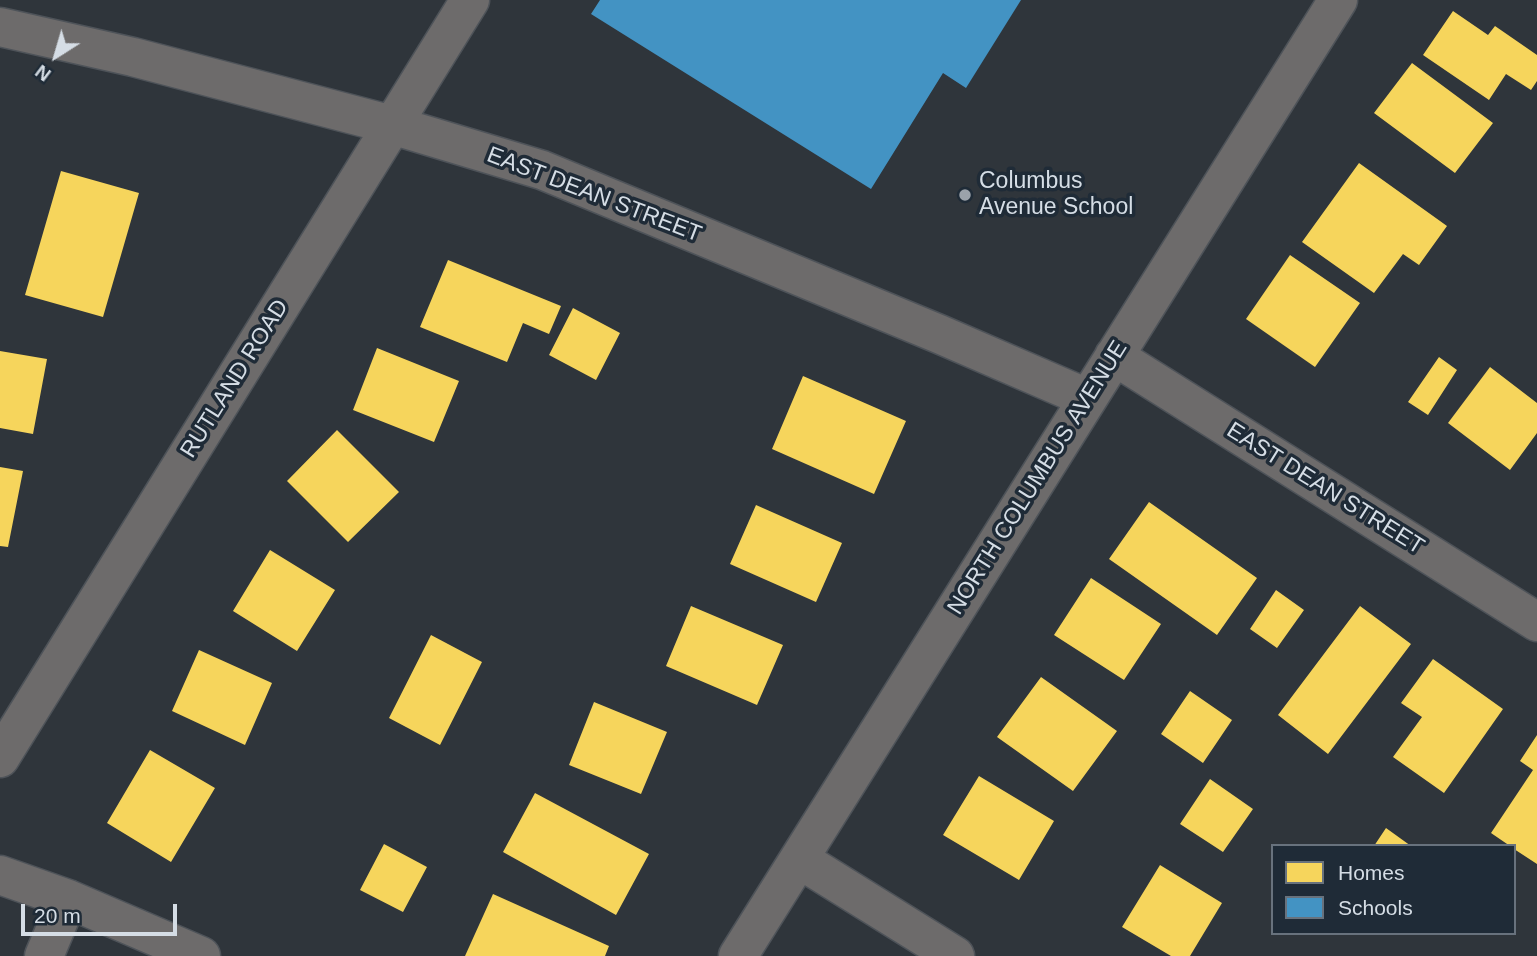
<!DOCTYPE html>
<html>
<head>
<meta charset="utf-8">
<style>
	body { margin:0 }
	#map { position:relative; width:1537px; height:956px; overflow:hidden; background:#2f353b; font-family:Helvetica,sans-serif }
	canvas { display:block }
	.legend { position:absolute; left:1271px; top:844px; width:245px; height:91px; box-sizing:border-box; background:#1f2b37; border:2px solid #68727d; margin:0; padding:9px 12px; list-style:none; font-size:21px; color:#d5dde5 }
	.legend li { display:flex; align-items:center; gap:14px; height:35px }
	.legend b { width:35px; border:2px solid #68727d }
	.north { position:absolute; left:21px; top:21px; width:70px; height:70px; -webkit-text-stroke:5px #1f2b37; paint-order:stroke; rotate:217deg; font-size:19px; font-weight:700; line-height:28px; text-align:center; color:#d5dde5 }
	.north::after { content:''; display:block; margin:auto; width:24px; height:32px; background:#d5dde5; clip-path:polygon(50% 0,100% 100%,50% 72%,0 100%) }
	.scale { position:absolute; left:21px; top:904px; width:156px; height:32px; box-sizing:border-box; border:4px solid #d5dde5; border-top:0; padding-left:9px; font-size:21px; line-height:24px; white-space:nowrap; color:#d5dde5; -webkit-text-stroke:5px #1f2b37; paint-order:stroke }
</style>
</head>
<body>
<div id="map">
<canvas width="1537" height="956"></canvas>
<ul class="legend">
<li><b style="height:19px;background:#f6d55c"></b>Homes</li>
<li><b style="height:19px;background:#4393c3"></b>Schools</li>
</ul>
<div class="north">N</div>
<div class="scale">20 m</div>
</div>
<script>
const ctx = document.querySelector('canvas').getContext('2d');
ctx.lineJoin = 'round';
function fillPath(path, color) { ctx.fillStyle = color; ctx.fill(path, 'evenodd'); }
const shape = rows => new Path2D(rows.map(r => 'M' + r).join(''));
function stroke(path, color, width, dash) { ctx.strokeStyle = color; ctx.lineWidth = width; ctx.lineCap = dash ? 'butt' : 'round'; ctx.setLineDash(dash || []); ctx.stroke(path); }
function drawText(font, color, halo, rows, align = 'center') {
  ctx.font = font + ' Helvetica,sans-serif'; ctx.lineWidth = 7; ctx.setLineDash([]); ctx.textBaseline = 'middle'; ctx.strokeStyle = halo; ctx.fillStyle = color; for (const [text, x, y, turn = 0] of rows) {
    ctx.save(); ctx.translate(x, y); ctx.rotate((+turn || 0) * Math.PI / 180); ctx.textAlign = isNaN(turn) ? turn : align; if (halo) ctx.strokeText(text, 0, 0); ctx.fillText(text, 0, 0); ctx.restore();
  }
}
fillPath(shape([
	[1453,11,1488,35,1495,26,1537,55,1537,81,1531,90,1506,74,1489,100,1423,55],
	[1412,63,1493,123,1455,173,1374,113],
	[1359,163,1447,226,1419,265,1403,254,1374,293,1302,242],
	[61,171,139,193,103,317,25,295],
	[1290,255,1360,303,1315,367,1246,319],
	[448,260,561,306,549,334,523,323,507,362,420,327],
	[573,308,620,333,596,380,549,355],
	[377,348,459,381,434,442,353,410],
	[0,351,47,359,33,434,0,428],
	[1439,357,1457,370,1428,415,1408,402],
	[1490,367,1537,403,1537,433,1510,470,1448,423],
	[803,376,906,421,874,494,772,449],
	[337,430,399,492,348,542,287,481],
	[0,467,23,471,8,547,0,546],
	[1149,502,1257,578,1217,635,1109,559],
	[756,505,842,543,816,602,730,564],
	[270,550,335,590,297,651,233,611],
	[1091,578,1161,624,1124,680,1054,635],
	[1276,590,1304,610,1277,648,1250,629],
	[691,606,783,645,757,705,666,666],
	[1360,606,1411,644,1328,754,1278,715],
	[431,635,482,662,440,745,389,718],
	[199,650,272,683,245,745,172,711],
	[1433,659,1503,709,1444,793,1393,757,1422,717,1401,703],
	[1041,677,1117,731,1073,791,997,737],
	[1190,691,1232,720,1203,763,1161,734],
	[594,702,667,732,641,794,569,765],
	[1537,735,1537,864,1514,849,1514,846,1510,846,1491,833,1533,770,1520,761],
	[150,750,215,788,171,862,107,823],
	[979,776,1054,821,1019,880,943,835],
	[1210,779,1253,809,1223,852,1180,824],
	[535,793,649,854,616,915,503,852],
	[1386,828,1411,846,1374,846],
	[384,844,427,867,403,912,360,890],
	[1160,865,1222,903,1190,956,1171,956,1122,927],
	[493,894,609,946,605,956,465,956]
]), '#f6d55c');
fillPath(shape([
	[600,0,1021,0,966,88,943,73,871,189,591,14]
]), '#4393c3');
const minor = shape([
	[0,27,133,57,392,125,542,170,939,334,1087,398],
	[1114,356,1537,622],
	[0,758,470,0],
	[799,859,955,956],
	[0,875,68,899,201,956],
	[44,956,68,899],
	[738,956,1338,0]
]);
stroke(minor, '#4e5359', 41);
stroke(minor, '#6d6b6b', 38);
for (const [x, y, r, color] of [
	[965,195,7,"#9ba2aa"]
]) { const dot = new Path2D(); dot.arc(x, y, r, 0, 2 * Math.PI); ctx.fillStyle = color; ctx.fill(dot); stroke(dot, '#1f2b37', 2.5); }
drawText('23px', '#d5dde5', '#1f2b37', [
	["Columbus",979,182],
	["Avenue School",979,208]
], 'left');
drawText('23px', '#d5dde5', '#1f2b37', [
	["EAST DEAN STREET",594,195,21],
	["RUTLAND ROAD",235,379,-58],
	["NORTH COLUMBUS AVENUE",1038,478,-58],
	["EAST DEAN STREET",1325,489,32]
]);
</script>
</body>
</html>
